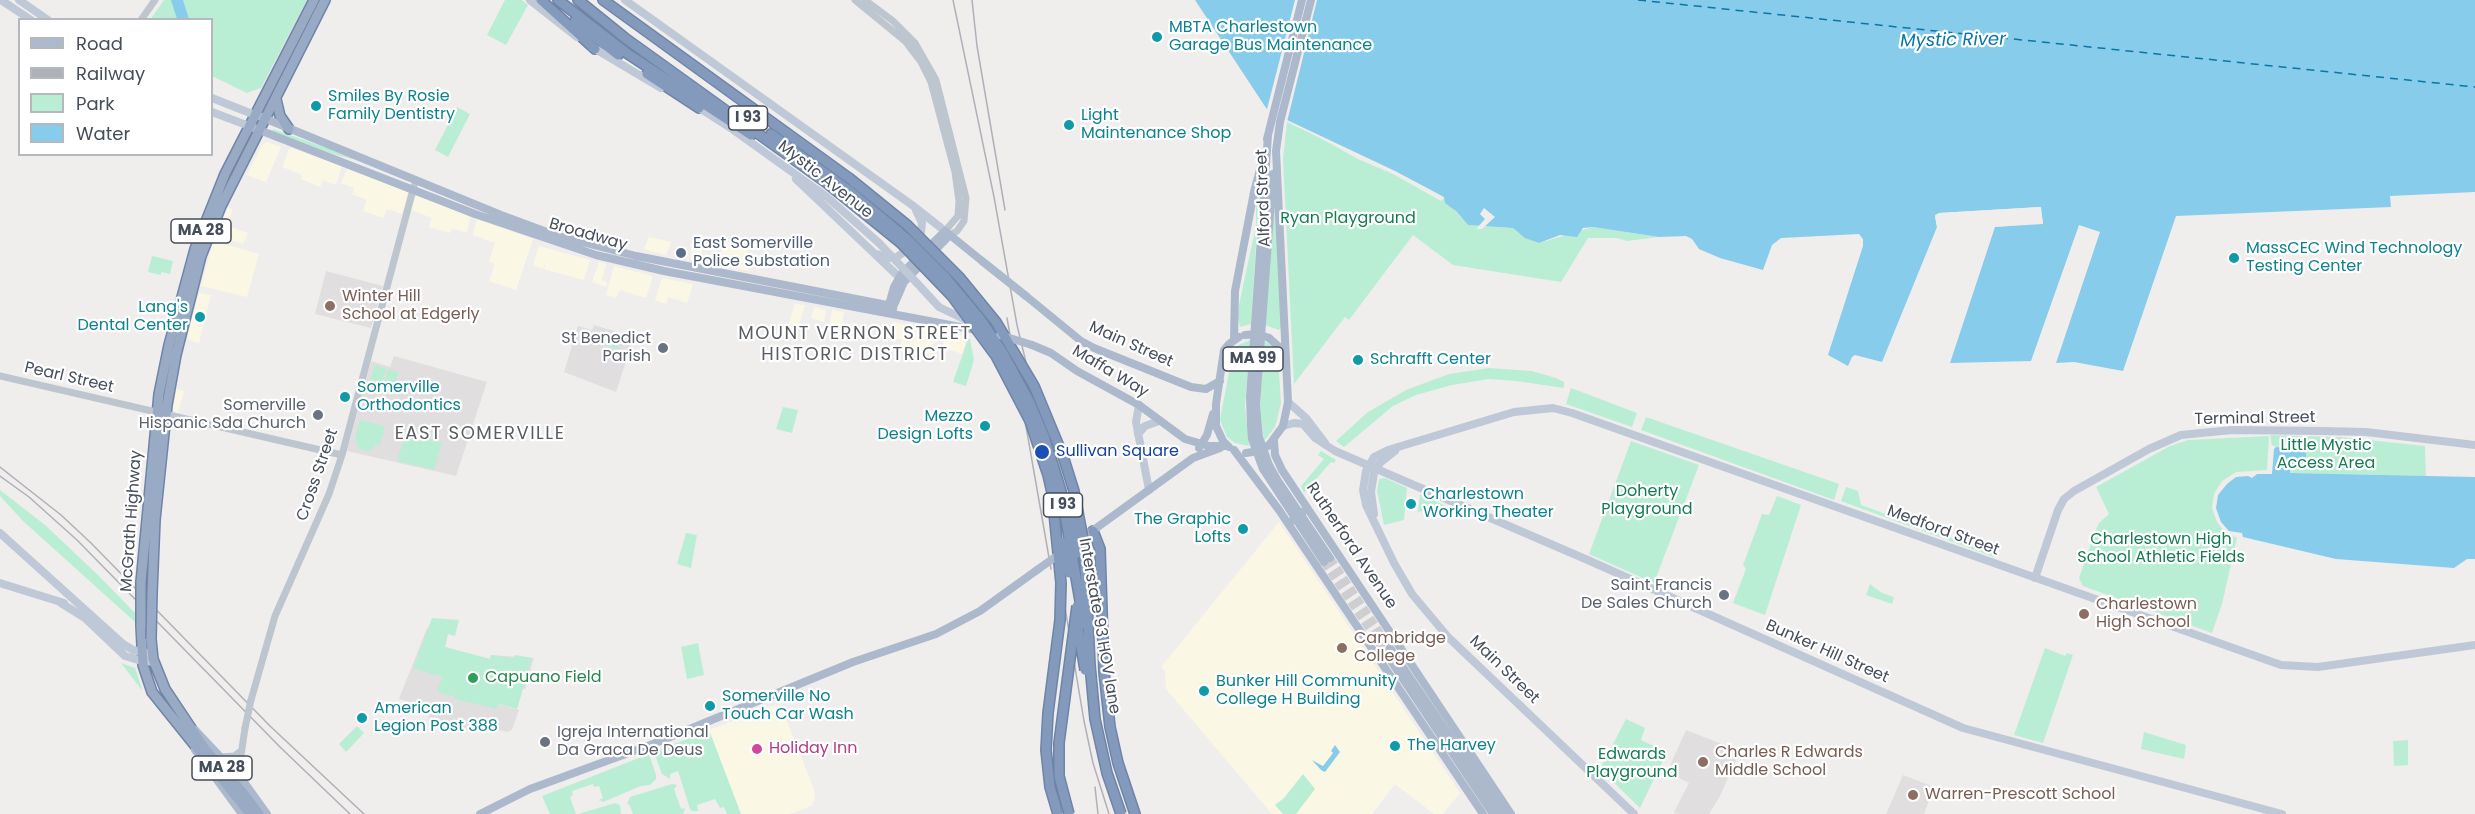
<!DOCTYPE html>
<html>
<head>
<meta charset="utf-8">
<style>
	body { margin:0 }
	#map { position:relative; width:2475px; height:814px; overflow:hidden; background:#f0eded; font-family:Poppins,sans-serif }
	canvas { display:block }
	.legend { position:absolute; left:18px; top:18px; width:195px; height:138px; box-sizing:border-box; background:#fff; border:2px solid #b5b8bd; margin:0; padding:8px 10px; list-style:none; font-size:18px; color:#454e5a }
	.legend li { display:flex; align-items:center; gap:12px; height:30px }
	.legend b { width:30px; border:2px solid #b5b8bd }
</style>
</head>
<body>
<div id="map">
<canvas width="2475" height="814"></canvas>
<ul class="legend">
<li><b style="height:8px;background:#acb9cc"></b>Road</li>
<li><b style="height:8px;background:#afb1b8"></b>Railway</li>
<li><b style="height:16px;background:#baeed4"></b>Park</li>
<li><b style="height:16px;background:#87cceb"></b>Water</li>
</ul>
</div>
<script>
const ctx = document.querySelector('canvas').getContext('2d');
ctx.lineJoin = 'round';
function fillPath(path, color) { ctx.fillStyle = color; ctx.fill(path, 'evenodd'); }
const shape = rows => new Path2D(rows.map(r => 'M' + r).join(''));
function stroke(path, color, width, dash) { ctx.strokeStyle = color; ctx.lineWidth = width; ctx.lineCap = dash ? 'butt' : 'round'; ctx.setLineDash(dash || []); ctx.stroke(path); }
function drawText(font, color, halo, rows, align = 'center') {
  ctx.font = font + ' Poppins,sans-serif'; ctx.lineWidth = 4.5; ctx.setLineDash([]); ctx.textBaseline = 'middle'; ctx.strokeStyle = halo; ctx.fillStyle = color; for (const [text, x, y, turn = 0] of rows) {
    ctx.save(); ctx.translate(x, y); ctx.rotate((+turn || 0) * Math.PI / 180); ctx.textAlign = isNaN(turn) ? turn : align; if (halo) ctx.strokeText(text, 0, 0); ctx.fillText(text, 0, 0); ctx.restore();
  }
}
fillPath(shape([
	[267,142,281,147,266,182,247,175,262,145],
	[291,148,342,166,336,185,323,180,320,187,301,179,302,175,282,167,289,149],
	[348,168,408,192,402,214,387,209,383,218,363,211,367,200,352,194,354,188,341,183],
	[419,195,470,217,467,233,452,228,450,233,429,227,432,218,411,210,415,197],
	[228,207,232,209,228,226,248,233,243,244,216,236],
	[479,220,533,239,516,290,489,281,495,264,489,261,495,243,473,235,476,221],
	[649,237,671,242,666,255,644,249],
	[744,239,745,247,747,247,748,271,725,266,720,243],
	[218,242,259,254,247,297,201,286,212,245],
	[691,242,703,244,700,261,691,260],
	[539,246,590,260,584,280,544,269,546,260,543,269,533,265],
	[599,262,606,264,602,280,607,282,606,287,592,282],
	[614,266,653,276,646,298,620,290,616,298,606,295],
	[662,278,693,284,687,303,668,297,666,304,655,300],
	[199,293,211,295,199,343,189,340,187,337],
	[795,304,805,305,795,338,785,337],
	[814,307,826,310,824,322,811,318],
	[832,310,844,312,841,332,829,330],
	[893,322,939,331,930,355,909,349,907,353,899,351,902,340,888,336],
	[947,332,968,336,962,354,942,347],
	[176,389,184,391,178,413,173,410],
	[1279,522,1460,793,1443,814,1434,814,1395,784,1372,814,1272,814,1166,689,1165,671,1161,667],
	[772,706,778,707,783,711,814,789,815,800,811,806,790,814,741,814,709,730]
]), '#fbf7e5');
fillPath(shape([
	[326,271,383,286,371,328,315,314],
	[594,325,634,337,616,392,564,372,578,326,592,330],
	[394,356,487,382,456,476,347,451,371,361,390,367],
	[427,628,448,634,445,647,490,659,491,655,534,658,525,689,503,685,497,704,519,710,512,730,507,732,473,725,471,730,428,721,431,708,399,699],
	[1686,730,1740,751,1720,796,1709,814,1677,814,1674,812,1689,783,1667,772],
	[1903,775,1934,787,1924,814,1886,814]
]), '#e1dedf');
fillPath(shape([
	[164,0,307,0,261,88,247,93,212,76,212,20,150,20],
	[505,0,522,0,528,5,506,45,487,35],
	[457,107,470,114,448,157,435,150],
	[1287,122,1444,198,1468,225,1513,228,1523,236,1539,243,1593,227,1659,237,1627,241,1617,238,1588,238,1561,282,1453,265,1413,235,1349,320,1345,317,1294,384,1283,159],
	[273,129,338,152,356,160,329,153,272,131],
	[1260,179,1251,324,1240,327,1237,314,1256,226,1256,203],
	[1275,199,1281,327,1279,330,1265,325],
	[152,256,173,261,170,274,161,272,161,275,148,272],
	[602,331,621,337,617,349,598,343],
	[968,339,970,339,974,360,966,386,953,382],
	[1250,340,1245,406,1249,446,1235,443,1227,437,1220,420,1233,351,1239,345],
	[1264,341,1271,345,1278,358,1281,403,1275,427,1264,441,1260,406],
	[375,365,386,369,380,388,369,385],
	[1489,368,1532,371,1556,378,1564,382,1564,388,1516,381,1489,379,1452,385,1416,395,1393,406,1344,447,1336,441,1368,412,1406,390,1449,374],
	[388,369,399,373,393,392,382,389],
	[1571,388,1637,413,1632,427,1566,404],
	[783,407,798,410,792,433,776,429],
	[1646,417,1839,484,1834,500,1641,430],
	[360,420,385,426,380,445,368,442,376,445,372,450,364,451,358,447,355,438],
	[406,431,442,442,434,470,397,461],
	[2270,435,2339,437,2425,446,2426,476,2290,473,2289,464,2306,461,2306,450,2276,447,2272,445],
	[2269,436,2267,470,2236,472,2222,481,2214,494,2212,508,2217,522,2224,531,2237,538,2222,604,2212,633,2083,586,2079,578,2095,532,2099,523,2109,514,2096,487,2170,446,2188,440],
	[1631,441,1699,465,1654,583,1589,554],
	[1321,451,1336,460,1334,463,1331,462,1304,493,1301,486,1324,459,1318,455],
	[1385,478,1407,488,1404,520,1384,525,1377,491,1379,479],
	[1846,487,1858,491,1861,505,1985,550,1991,545,1997,547,1994,557,1841,501],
	[0,490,45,525,98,575,135,613,135,622,23,521,0,496],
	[1420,494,1422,495,1454,510,1425,516,1424,511,1418,512],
	[1777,496,1801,505,1765,615,1733,603,1746,569,1743,565,1762,514,1769,515],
	[686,533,697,535,691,568,677,564],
	[1870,584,1882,593,1894,597,1892,604,1866,595],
	[432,618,459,620,455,636,448,634,445,647,490,659,491,655,514,658,515,655,532,658,517,709,498,704,496,709,455,699,455,697,440,693,437,689,442,679,440,675,438,676,413,668],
	[698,643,704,675,687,679,681,647],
	[2045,648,2065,656,2067,653,2073,655,2043,743,2014,735],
	[121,663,135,668,142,689,141,689],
	[1626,719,1645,728,1641,740,1667,752,1640,808,1600,769],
	[357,726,364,733,346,752,339,744],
	[709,730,741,814,727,814,724,807,720,808,715,799,697,805,698,811,692,811,690,809,678,771,670,774,670,779,662,774,654,752],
	[2144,732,2186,745,2184,759,2141,749],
	[2408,740,2408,765,2394,766,2393,741],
	[649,754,656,775,656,779,650,785,641,786,603,802,599,800,603,798,599,786,594,787,593,784,572,791,573,795,570,797,576,814,550,814,542,796],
	[1303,774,1315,789,1296,814,1283,814,1275,805,1284,798],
	[672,784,677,785,674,789,681,809,685,808,683,814,633,814,629,804,627,804,630,797],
	[615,803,620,805,621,814,578,814]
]), '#baeed4');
fillPath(shape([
	[171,0,183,0,189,19,177,19],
	[1195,0,2475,0,2475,192,2390,196,2391,207,2176,216,2123,371,2074,362,2056,363,2100,232,2079,225,2031,361,1950,363,1995,227,2043,223,2040,207,1939,213,1935,215,1937,227,1882,362,1855,355,1852,357,1848,366,1828,355,1863,246,1863,239,1859,234,1781,238,1772,245,1763,270,1720,258,1699,249,1692,239,1686,236,1659,237,1593,227,1583,228,1577,237,1560,235,1539,243,1525,238,1513,228,1468,225,1456,211,1445,203,1444,197,1395,171,1268,111],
	[2276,447,2306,450,2306,462,2290,465,2290,473,2475,477,2475,559,2467,559,2454,568,2336,559,2243,537,2242,533,2229,531,2221,522,2216,508,2218,495,2227,484,2236,477,2248,476,2252,478,2257,474,2272,474,2274,449],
	[1335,745,1340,752,1325,772,1321,770,1312,760,1323,766,1333,753,1331,751]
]), '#87cceb');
fillPath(shape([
	[1295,0,1317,0,1287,122,1266,113],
	[1317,136,1444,198,1441,201,1393,174,1358,159],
	[2041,207,2043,224,1992,227,1994,224,2039,221,2038,211,1939,216,1940,227,1937,227,1935,217,1939,213],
	[1484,208,1495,217,1482,229,1476,229,1485,219,1480,214],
	[2090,255,2092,255,2053,363,2053,362]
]), '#f0eded');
stroke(shape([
	[1638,0,2475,87]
]), '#0c76a6', 1.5, [8, 6]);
stroke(shape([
	[1330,558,1390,648],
	[1324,562,1385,652]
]), '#cecdd0', 8, [8, 4]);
const trunk = shape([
	[276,99,280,116,289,129],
	[141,582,159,394,169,345,195,249,225,174,314,0],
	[152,593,155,520,167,405,176,355,201,256,221,206,325,0],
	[141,626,143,665,152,692,250,814],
	[151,639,153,659,165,689,205,749,244,794,259,814]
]);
const motorway = shape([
	[541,0,595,49],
	[558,0,628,54,751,135],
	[578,0,625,38,828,184,901,243],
	[603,0,849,178,907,225],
	[575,21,618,55],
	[647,74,699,108],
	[771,134,851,192,906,238],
	[1093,531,1100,549,1104,672,1110,727,1118,763,1135,814]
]);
stroke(trunk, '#6f85a8', 12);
stroke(motorway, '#6f85a8', 12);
stroke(shape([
	[855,0,905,41,921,62,931,82,955,172,959,201,958,216,945,231],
	[865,0,893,21,915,43,936,80,966,198,964,221,957,231,950,235],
	[141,20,155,0],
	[0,376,342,455],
	[251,700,275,616,329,494,342,455,414,186],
	[220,757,234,756,241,751],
	[238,776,245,728]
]), '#bdc6cf', 7);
stroke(shape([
	[1,0,31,20],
	[19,0,48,20],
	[530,0,577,37],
	[625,0,912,205,945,231],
	[592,47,661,88],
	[212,98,255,115],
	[696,106,732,129,827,197,879,243],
	[212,112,249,126],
	[796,179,899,277],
	[877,254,889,258,897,257,915,244,921,233,922,223,916,210],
	[916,282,939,307,972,323],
	[1288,402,1306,418,1325,443],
	[1139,405,1136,422,1149,490],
	[1283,426,1294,423,1303,424,1315,438,1335,451,1590,561,1963,728,2282,814],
	[1138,434,1145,426,1159,421],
	[1374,514,1371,492,1374,473,1380,463,1395,451],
	[0,533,123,644,133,650,147,653],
	[2035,578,2058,510,2064,499,2074,491,2149,449,2181,435,2232,430,2322,431,2366,432,2475,445],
	[0,583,64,603],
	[61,603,85,618,125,656,138,660,154,662],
	[1634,814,1448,637,1412,594,1394,563,1366,505,1363,490,1366,471,1374,457,1388,450,1514,412,1553,408,1572,413,2281,665,2318,667,2475,645]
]), '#bfc8d6', 8);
stroke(shape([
	[259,116,501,215,555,235,636,256,887,305,893,309],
	[249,126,475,214,596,255,664,271,982,331],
	[1268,135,1250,397,1251,427,1252,439,1263,469,1324,562],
	[1267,139,1302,0],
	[1273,174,1256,405,1259,437,1269,465,1278,481,1330,558],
	[1026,296,1081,341,1094,348,1191,387,1206,389,1220,381],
	[888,308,894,287,902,273,945,231,982,261],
	[891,312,904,282,950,235],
	[1269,338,1278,346,1283,356],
	[1234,340,1235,291,1254,192,1263,158],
	[1032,345,1051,353,1077,371,1139,405,1185,439,1209,446,1227,446],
	[1274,441,1275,455,1282,470,1511,814],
	[1269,445,1283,426,1288,402,1276,151,1280,122,1311,0],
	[1229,447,1223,441,1216,426,1216,404,1224,350,1229,344,1239,337],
	[1199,448,1207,435,1213,414],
	[1234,450,1279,510,1483,814],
	[1088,534,1193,458,1220,448],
	[1390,648,1502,814],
	[1385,652,1493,814],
	[195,730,244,782,267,814],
	[195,750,242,814],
	[480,814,530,789,653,744,853,662,936,634,980,611,1037,570]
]), '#acb9cc', 8);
stroke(trunk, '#98aac4', 9);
stroke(motorway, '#849abc', 9);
stroke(shape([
	[0,476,29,497,77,540,281,748,350,814]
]), '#afb1b8', 1.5);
stroke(shape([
	[953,0,994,197,1017,325,1036,404,1052,498,1063,596,1084,721,1093,763,1109,814],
	[972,0,977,46,1005,210],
	[1007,318,1051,569],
	[0,467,61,515,91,543,270,726,364,814],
	[1060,499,1092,687,1096,748],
	[1095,787,1098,814]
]), '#afb1b8', 1.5);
const trunkBridge = shape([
	[141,626,141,582],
	[151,639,152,593]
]);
const motorwayBridge = shape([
	[907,225,960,278,996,322,1034,386,1063,456,1074,491,1084,544,1090,665,1095,719,1107,773,1121,814],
	[906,238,945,277,981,320,1003,353,1029,401,1044,436,1061,491,1084,624],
	[901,243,952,296,996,356,1030,421,1048,475,1052,493,1061,583,1060,620,1048,713,1046,750,1050,787,1058,814],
	[1072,511,1077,553],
	[1063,542,1069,573],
	[1078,628,1085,670],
	[1069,814,1059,776,1059,743,1077,606]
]);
stroke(trunkBridge, '#6f85a8', 12, []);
stroke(motorwayBridge, '#6f85a8', 12, []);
stroke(shape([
	[245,728,251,700]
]), '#bdc6cf', 7);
stroke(shape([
	[879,243,916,282]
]), '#bfc8d6', 8);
stroke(shape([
	[982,261,1026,296],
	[1000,335,1032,345],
	[1245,335,1258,334,1269,338],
	[1246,453,1259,451,1269,445],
	[1292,521,1296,516,1304,511],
	[1037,570,1061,553]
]), '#acb9cc', 8);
stroke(trunkBridge, '#98aac4', 9);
stroke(motorwayBridge, '#849abc', 9);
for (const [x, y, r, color] of [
	[1157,37,6,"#0f9aa8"],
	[316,106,6,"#0f9aa8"],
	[1069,125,6,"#0f9aa8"],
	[681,253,6,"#5c6f8a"],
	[2234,258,6,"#0f9aa8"],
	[330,306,6,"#8d6e63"],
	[200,317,6,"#0f9aa8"],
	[663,348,6,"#6b7280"],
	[1358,360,6,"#0f9aa8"],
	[345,397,6,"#0f9aa8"],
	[318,415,6,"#6b7280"],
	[985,426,6,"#0f9aa8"],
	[1042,452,8,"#1a4fb4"],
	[1411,504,6,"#0f9aa8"],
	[1243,529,6,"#0f9aa8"],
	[1724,595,6,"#6b7280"],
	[2084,614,6,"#8d6e63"],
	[1342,648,6,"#8d6e63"],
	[473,678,6,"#2e9e5b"],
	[1204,691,6,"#0f9aa8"],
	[710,706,6,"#0f9aa8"],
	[362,718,6,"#0f9aa8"],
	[545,742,6,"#6b7280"],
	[1395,746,6,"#0f9aa8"],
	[757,749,6,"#d1479c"],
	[1703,762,6,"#8d6e63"],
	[1913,795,6,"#8d6e63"]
]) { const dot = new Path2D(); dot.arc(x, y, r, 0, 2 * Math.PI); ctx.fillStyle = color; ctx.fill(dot); stroke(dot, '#fff', 2); }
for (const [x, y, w] of [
	[748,118,39],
	[201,231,60],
	[1253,359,60],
	[1063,505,39],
	[222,768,60]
]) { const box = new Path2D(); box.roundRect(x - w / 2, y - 12, w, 24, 4.5); ctx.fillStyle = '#fff'; ctx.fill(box); stroke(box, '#454e5a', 1.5); }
drawText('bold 15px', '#454e5a', null, [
	["I 93",748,118],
	["MA 28",201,231],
	["MA 99",1253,359],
	["I 93",1063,505],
	["MA 28",222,768]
]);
drawText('16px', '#0d838f', '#fff', [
	["MBTA Charlestown",1169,28],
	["Garage Bus Maintenance",1169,46],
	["Smiles By Rosie",328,97],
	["Family Dentistry",328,115],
	["Light",1081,116],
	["Maintenance Shop",1081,134],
	["MassCEC Wind Technology",2246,249],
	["Testing Center",2246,267],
	["Lang's",188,308,"right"],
	["Dental Center",188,326,"right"],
	["Schrafft Center",1370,360],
	["Somerville",357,388],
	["Orthodontics",357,406],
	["Mezzo",973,417,"right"],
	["Design Lofts",973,435,"right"],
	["Charlestown",1423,495],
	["Working Theater",1423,513],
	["The Graphic",1231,520,"right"],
	["Lofts",1231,538,"right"],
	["Bunker Hill Community",1216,682],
	["College H Building",1216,700],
	["Somerville No",722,697],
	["Touch Car Wash",722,715],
	["American",374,709],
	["Legion Post 388",374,727],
	["The Harvey",1407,746]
], 'left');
drawText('16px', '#454e5a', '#fff', [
	["Mystic Avenue",825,180,38],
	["Alford Street",1264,198,-92],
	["Broadway",588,235,16],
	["Main Street",1131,345,24],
	["Maffa Way",1110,372,31],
	["Pearl Street",69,378,13],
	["Terminal Street",2255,419,-1],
	["Cross Street",318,475,-71],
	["McGrath Highway",132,521,-86],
	["Medford Street",1943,531,20],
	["Rutherford Avenue",1351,546,56],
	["Interstate 93 HOV lane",1099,626,80],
	["Bunker Hill Street",1827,652,24],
	["Main Street",1504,670,44]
]);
drawText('16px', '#167b53', '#fff', [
	["Ryan Playground",1348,219],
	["Little Mystic",2326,446],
	["Access Area",2326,464],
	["Doherty",1647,492],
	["Playground",1647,510],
	["Charlestown High",2161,540],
	["School Athletic Fields",2161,558],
	["Edwards",1632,755],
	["Playground",1632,773]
]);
drawText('16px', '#4e5e75', '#fff', [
	["East Somerville",693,244],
	["Police Substation",693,262]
], 'left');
drawText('16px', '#785e54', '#fff', [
	["Winter Hill",342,297],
	["School at Edgerly",342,315],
	["Charlestown",2096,605],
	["High School",2096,623],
	["Cambridge",1354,639],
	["College",1354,657],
	["Charles R Edwards",1715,753],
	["Middle School",1715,771],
	["Warren-Prescott School",1925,795]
], 'left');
drawText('16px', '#5b616d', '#fff', [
	["St Benedict",651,339],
	["Parish",651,357],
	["Somerville",306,406],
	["Hispanic Sda Church",306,424],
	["Saint Francis",1712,586],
	["De Sales Church",1712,604],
	["Igreja International",557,733,"left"],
	["Da Graca De Deus",557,751,"left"]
], 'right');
drawText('16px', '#164399', '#fff', [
	["Sullivan Square",1056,452]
], 'left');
drawText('16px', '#27864d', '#fff', [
	["Capuano Field",485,678]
], 'left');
drawText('16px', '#b23c85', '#fff', [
	["Holiday Inn",769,749]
], 'left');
drawText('italic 18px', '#0c76a6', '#fff', [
	["Mystic River",1953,41,-1]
]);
ctx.letterSpacing = '1.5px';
drawText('18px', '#5a5d62', '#fff', [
	["MOUNT VERNON STREET",855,334],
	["HISTORIC DISTRICT",855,355],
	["EAST SOMERVILLE",480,434]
]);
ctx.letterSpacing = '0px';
</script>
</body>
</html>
